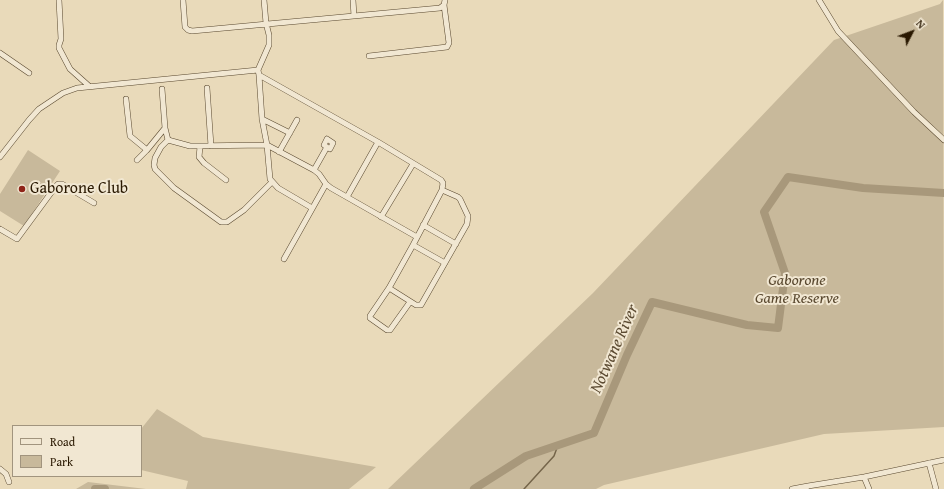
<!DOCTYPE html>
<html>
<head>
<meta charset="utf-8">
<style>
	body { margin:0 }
	#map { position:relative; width:944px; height:489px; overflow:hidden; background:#e9daba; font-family:"Gentium Book Plus",serif }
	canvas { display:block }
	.legend { position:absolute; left:12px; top:425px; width:130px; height:52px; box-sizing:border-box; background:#f1e7d2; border:1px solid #a1947e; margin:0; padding:5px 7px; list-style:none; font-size:12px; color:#291801 }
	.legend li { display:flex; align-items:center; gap:8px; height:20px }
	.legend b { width:20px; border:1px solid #a1947e }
	.north { position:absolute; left:892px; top:12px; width:40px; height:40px; -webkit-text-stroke:3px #f1e7d2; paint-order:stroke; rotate:48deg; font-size:11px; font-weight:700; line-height:16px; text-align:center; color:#291801 }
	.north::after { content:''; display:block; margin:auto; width:14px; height:18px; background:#291801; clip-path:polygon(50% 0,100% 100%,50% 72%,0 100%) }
</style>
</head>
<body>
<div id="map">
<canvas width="944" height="489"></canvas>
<ul class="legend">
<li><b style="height:5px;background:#f1e7d2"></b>Road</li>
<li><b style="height:11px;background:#c8b99b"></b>Park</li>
</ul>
<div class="north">N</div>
</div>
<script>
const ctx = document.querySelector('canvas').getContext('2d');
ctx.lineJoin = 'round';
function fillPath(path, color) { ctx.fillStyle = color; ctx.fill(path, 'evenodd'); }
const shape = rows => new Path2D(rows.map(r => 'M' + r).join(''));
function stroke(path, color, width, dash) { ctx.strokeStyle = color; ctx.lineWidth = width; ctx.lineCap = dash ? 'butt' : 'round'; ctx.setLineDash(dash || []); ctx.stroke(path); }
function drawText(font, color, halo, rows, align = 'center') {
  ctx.font = font + ' "Gentium Book Plus",serif'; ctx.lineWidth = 4; ctx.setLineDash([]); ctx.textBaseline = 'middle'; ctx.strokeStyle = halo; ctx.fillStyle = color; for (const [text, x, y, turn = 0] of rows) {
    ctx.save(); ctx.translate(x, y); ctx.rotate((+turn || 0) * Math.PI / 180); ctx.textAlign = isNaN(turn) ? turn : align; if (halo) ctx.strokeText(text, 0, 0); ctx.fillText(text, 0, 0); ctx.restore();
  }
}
fillPath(shape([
	[943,0,944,427,824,434,604,485,596,489,388,489,593,293,834,40,940,4],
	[28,150,60,171,24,226,0,211,0,194],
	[157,409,203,437,376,467,349,489,186,489,188,481,141,470,141,429],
	[88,482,146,489,76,489]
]), '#c8b99b');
stroke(shape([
	[524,489,554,456,558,445]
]), '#75654a', 1.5);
stroke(shape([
	[95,489,105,489],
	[474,489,526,456,594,433,627,355,652,302,747,325,778,328,785,273,764,212,788,177,863,188,944,193]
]), '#a8987b', 8);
const minor = shape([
	[59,0,61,39,59,45,59,48,70,69,89,86],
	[183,0,185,27,188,30,192,31,440,8,444,5],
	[264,0,266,23,269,35,269,45,258,70,259,75,262,119,267,145,270,179,278,188,312,208],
	[353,0,354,16],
	[819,0,838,31,914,112,944,140],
	[0,53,29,73],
	[369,56,447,47,449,43,444,5,445,0],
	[259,75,378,142,441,180,443,183,442,190,413,245,389,288,370,316,370,318,387,330,390,330,410,302],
	[207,88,211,146],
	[126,99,130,136,147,150],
	[262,119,290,133],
	[165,128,168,140,190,146,267,145,314,170,319,174,326,184,331,188,417,237],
	[327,139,333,143,330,149,324,145,327,139],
	[168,140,161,147,155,158,154,165,155,169,174,188,221,222,227,222,244,210,272,182],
	[200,147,199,157,204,163,226,180],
	[279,152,297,120],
	[0,157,29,120,39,109,63,93,77,88,258,70],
	[137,160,147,150,165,128,162,89],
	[314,170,327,147],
	[347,197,378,142],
	[381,217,413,164],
	[423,225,456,244],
	[0,229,17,239,56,186,58,184,62,184,94,203],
	[413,245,445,263],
	[284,259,326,184],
	[389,288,416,305,421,305,467,224,468,216,460,199,458,197,442,190],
	[929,463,936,489],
	[0,469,6,474,9,482],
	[864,477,869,489],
	[792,489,808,486],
	[805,489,808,486,864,477,944,460]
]);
stroke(minor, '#59482f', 6);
stroke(minor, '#f1e7d2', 5);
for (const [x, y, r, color] of [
	[22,189,4,"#8f2418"]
]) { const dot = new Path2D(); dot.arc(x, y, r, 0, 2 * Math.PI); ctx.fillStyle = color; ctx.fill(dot); stroke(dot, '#f1e7d2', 1.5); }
drawText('16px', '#291801', '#f1e7d2', [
	["Gaborone Club",30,189]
], 'left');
drawText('italic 16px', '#59482f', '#f1e7d2', [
	["Gaborone",797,281],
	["Game Reserve",797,299]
]);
drawText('italic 17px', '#5c4b32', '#f1e7d2', [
	["Notwane River",615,349,-66]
]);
</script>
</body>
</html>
